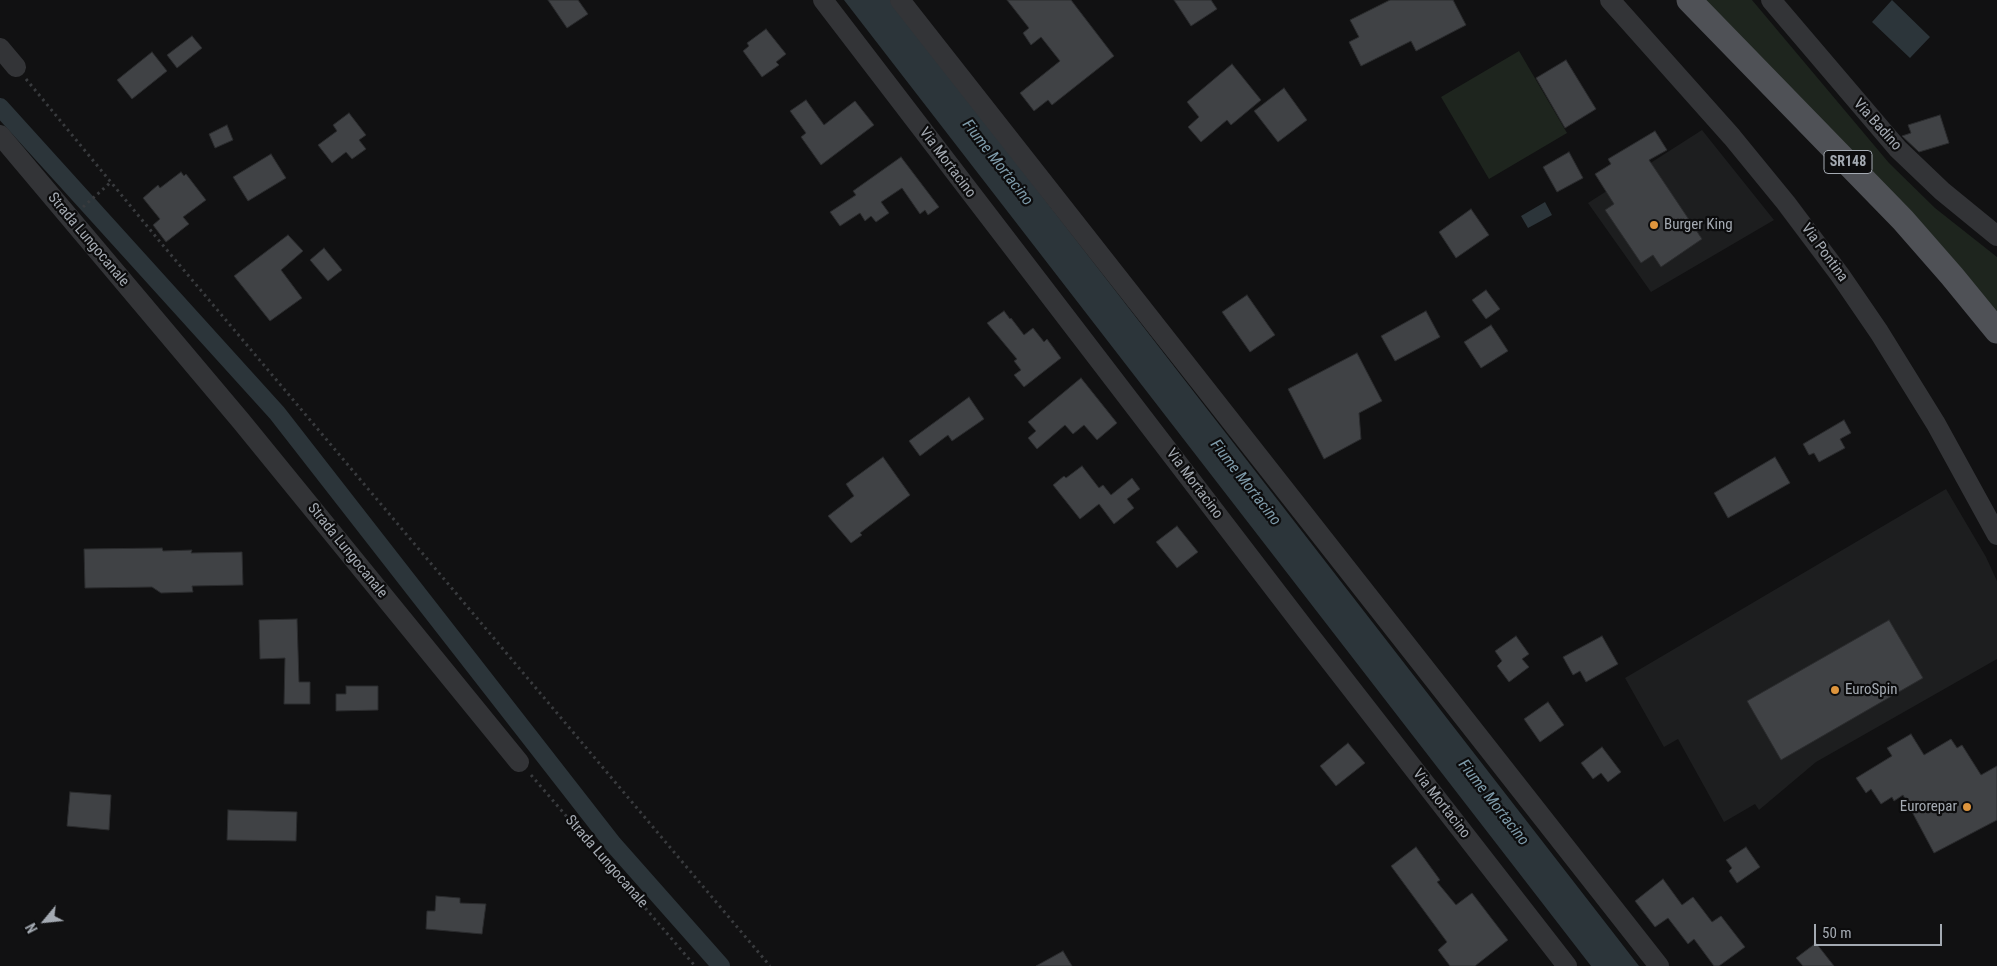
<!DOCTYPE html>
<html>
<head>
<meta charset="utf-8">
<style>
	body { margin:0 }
	#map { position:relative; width:1997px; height:966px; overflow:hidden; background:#111112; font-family:"Roboto Condensed",sans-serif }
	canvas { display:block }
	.north { position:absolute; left:20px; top:896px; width:50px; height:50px; -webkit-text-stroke:4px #0c0c0d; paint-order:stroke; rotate:242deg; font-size:14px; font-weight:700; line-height:20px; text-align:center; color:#a4aab2 }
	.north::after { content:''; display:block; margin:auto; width:18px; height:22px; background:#a4aab2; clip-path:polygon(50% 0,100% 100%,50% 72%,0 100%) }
	.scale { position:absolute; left:1814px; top:924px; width:128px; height:22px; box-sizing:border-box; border:2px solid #a4aab2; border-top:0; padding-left:6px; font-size:15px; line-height:18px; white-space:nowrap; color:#a4aab2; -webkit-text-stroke:4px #0c0c0d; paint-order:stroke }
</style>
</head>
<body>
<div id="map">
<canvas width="1997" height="966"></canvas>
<div class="north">N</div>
<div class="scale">50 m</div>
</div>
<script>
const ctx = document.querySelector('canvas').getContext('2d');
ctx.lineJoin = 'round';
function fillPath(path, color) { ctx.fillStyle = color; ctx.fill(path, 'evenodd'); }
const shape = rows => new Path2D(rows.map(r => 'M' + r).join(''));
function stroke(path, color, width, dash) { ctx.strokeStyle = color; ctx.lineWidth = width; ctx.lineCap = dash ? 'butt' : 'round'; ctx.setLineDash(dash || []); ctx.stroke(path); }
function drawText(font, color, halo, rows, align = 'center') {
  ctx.font = font + ' "Roboto Condensed",sans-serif'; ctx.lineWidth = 4.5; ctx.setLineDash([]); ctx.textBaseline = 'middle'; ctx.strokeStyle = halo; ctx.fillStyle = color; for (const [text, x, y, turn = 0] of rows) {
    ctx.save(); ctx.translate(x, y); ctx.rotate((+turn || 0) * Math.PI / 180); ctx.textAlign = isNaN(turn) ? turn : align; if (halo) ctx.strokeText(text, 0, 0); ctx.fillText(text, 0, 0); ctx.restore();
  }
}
fillPath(shape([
	[1702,130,1774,220,1651,292,1588,203],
	[1946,489,1986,557,1997,581,1997,659,1816,762,1759,810,1755,804,1724,822,1678,739,1664,747,1625,678]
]), '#1d1e1f');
fillPath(shape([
	[1703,0,1752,0,1889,163,1935,208,1997,257,1997,314],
	[1519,51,1567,133,1489,179,1441,97]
]), '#1e251e');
fillPath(shape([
	[844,0,890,0,1639,966,1591,966],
	[1892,0,1930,37,1910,58,1872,22],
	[1545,202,1552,215,1528,228,1521,216]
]), '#2c353a');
stroke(shape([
	[0,107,277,413,613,844,721,966]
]), '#2c353a', 18);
const building = shape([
	[548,0,578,0,588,14,567,28,548,0],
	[1007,0,1071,0,1114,56,1052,105,1048,100,1034,111,1020,93,1060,61,1041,37,1031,45,1023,33,1029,28,1007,0],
	[1174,0,1211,0,1217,9,1191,26,1174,0],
	[1390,0,1453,0,1466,25,1416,51,1411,41,1361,66,1349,42,1359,37,1350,20,1390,0],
	[766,29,786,54,776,62,779,65,762,77,743,51,749,46,747,43,766,29],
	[192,36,202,48,177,68,167,55,192,36],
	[152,52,167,71,132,99,117,80,152,52],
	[1566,60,1596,109,1565,128,1536,78,1566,60],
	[1232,64,1261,100,1231,125,1227,120,1201,142,1188,127,1199,117,1187,102,1232,64],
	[1284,88,1307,120,1278,142,1254,111,1284,88],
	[806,100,824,125,855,101,874,125,821,165,801,137,806,133,790,111,806,100],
	[349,113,366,135,359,140,366,149,352,159,346,152,332,163,318,145,337,131,333,125,349,113],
	[1940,115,1949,143,1919,152,1902,136,1911,133,1908,125,1940,115],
	[227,125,233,140,215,148,209,134,227,125],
	[1655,131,1667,150,1649,160,1702,239,1661,267,1653,255,1641,263,1605,210,1614,204,1595,174,1611,164,1608,159,1655,131],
	[1569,152,1583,178,1557,192,1543,167,1569,152],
	[271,154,286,178,248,201,233,177,271,154],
	[901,157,939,207,928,215,925,210,920,214,902,188,881,202,889,213,876,222,871,216,865,221,860,213,840,226,830,212,856,195,853,191,901,157],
	[181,172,184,176,186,174,206,200,183,217,189,224,166,242,153,225,160,219,143,198,158,185,160,188,181,172],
	[1471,209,1489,235,1456,258,1439,232,1471,209],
	[288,235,303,251,281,270,302,298,270,321,234,276,288,235],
	[324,248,342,270,328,281,310,260,324,248],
	[1486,290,1500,309,1486,319,1472,300,1486,290],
	[1247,295,1275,335,1250,352,1222,312,1247,295],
	[1004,311,1010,319,1011,318,1024,335,1033,328,1044,342,1047,339,1061,358,1024,387,1014,375,1021,370,1014,361,1017,359,987,323,1004,311],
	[1426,311,1440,337,1395,361,1381,336,1426,311],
	[1491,325,1508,351,1481,368,1464,342,1491,325],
	[1357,353,1382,401,1359,413,1361,439,1324,459,1288,389,1357,353],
	[1081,378,1117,423,1097,440,1084,425,1073,434,1065,425,1037,449,1028,438,1036,431,1028,422,1081,378],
	[969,397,984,419,952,441,948,435,920,456,909,441,969,397],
	[1844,420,1851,433,1840,439,1845,448,1819,462,1814,453,1809,455,1803,444,1844,420],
	[883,457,910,495,860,533,862,535,851,543,828,516,854,496,846,484,883,457],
	[1775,457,1790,483,1728,518,1714,493,1775,457],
	[1082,466,1099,488,1103,485,1111,495,1132,478,1140,489,1127,499,1134,508,1114,524,1099,504,1080,519,1053,485,1064,476,1066,478,1082,466],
	[1177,526,1198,552,1177,568,1156,542,1177,526],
	[162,548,163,551,192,550,191,553,242,552,243,585,192,586,193,592,161,593,152,587,85,588,84,549,162,548],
	[297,619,299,682,310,682,310,704,284,704,285,658,260,659,259,620,297,619],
	[1889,620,1923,678,1781,760,1747,701,1889,620],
	[1516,636,1529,654,1522,659,1529,667,1509,682,1497,666,1502,661,1495,651,1516,636],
	[1602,636,1618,664,1586,682,1580,671,1573,675,1563,657,1602,636],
	[346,686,378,686,378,710,336,711,336,694,346,694,346,686],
	[1548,702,1564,725,1540,742,1524,719,1548,702],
	[1911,734,1924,755,1951,739,1957,748,1962,745,1981,775,1997,766,1997,820,1934,853,1903,795,1894,801,1892,797,1881,804,1871,789,1866,793,1856,778,1892,756,1887,748,1911,734],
	[1348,743,1365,763,1336,786,1320,766,1348,743],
	[1602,747,1621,772,1608,782,1601,773,1593,779,1581,763,1602,747],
	[70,792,111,795,109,830,67,826,70,792],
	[228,810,297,812,296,841,227,840,228,810],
	[1416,847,1440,880,1437,882,1456,905,1472,893,1508,940,1475,966,1450,966,1438,950,1447,942,1391,866,1416,847],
	[1746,847,1760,867,1737,883,1729,871,1732,868,1726,860,1746,847],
	[1663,879,1682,905,1693,897,1712,922,1721,916,1745,947,1719,966,1714,966,1694,939,1688,944,1668,918,1655,927,1635,901,1663,879],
	[436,896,460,898,460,903,486,904,482,934,426,929,427,911,435,911,436,896],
	[1816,943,1834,966,1803,966,1796,958,1816,943],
	[1063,951,1072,966,1036,966,1063,951]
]);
fillPath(building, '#404245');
stroke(building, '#2b2c2e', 1);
stroke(shape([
	[26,79,161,243,770,966],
	[83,207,111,182],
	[531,775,695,966]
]), '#393b3e', 3, [2.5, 4]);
stroke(shape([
	[823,0,1305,629,1567,966],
	[900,0,1659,966],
	[1610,0,1732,137,1786,203,1840,275,1879,332,1936,424,1997,535],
	[1771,0,1898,149,1942,191,1997,236],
	[0,48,16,67],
	[0,135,241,421,519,762]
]), '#333437', 20);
stroke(shape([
	[1689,0,1903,220,1952,276,1997,331]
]), '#4f5156', 25);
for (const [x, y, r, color] of [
	[1654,225,5,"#de953d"],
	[1835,690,5,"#de953d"],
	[1967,807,5,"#de953d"]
]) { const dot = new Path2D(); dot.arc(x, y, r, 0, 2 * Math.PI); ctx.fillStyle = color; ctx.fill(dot); stroke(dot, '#0c0c0d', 2); }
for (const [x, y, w] of [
	[1848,162,48]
]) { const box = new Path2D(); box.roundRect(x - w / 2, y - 11.5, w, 23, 4); ctx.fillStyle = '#0c0c0d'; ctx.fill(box); stroke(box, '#a4aab2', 1); }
drawText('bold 14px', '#a4aab2', null, [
	["SR148",1848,162]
]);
drawText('15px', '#a4aab2', '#0c0c0d', [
	["Via Badino",1877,125,48],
	["Via Mortacino",947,163,53],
	["Strada Lungocanale",88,240,50],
	["Via Pontina",1824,253,54],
	["Via Mortacino",1194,484,53],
	["Strada Lungocanale",347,551,51],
	["Via Mortacino",1441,804,52],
	["Strada Lungocanale",606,862,49]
]);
drawText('15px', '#a4aab2', '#0c0c0d', [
	["Burger King",1664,225],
	["EuroSpin",1845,690],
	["Eurorepar",1957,807,"right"]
], 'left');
drawText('italic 16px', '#7e9baa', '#0c0c0d', [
	["Fiume Mortacino",997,163,52],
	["Fiume Mortacino",1245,483,52],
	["Fiume Mortacino",1493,803,52]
]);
</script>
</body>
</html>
